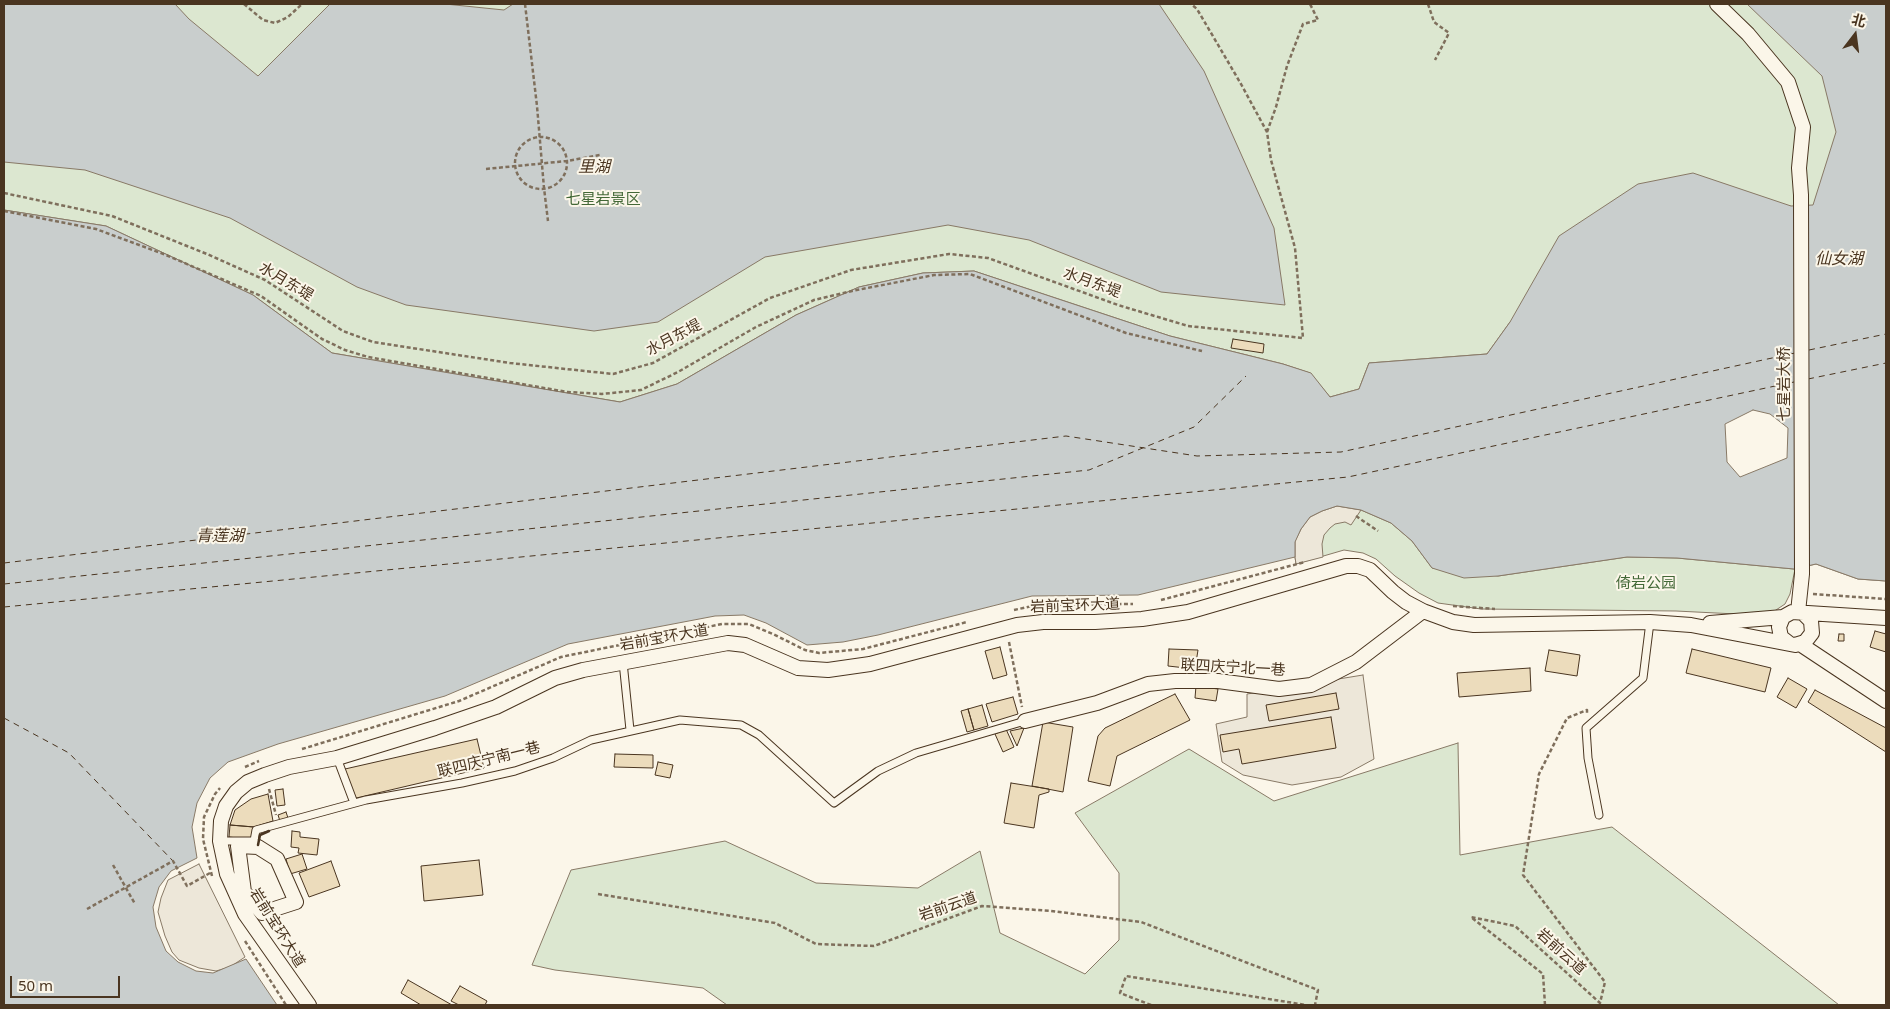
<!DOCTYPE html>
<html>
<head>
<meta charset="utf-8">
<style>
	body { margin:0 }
	#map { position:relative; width:1890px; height:1009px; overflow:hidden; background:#fbf6e9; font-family:"Noto Sans","Noto Sans SC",sans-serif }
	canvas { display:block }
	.frame { position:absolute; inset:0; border:5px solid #4a3520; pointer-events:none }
	.north { position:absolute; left:1830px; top:10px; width:50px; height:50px; -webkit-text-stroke:4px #fbf6e9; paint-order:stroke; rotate:15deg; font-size:14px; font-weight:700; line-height:20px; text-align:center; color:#4a3520 }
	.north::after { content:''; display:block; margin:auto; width:18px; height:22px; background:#4a3520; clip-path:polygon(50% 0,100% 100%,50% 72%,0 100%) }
	.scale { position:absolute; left:10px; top:976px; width:110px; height:22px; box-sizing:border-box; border:2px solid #4a3520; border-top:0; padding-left:6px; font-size:15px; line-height:18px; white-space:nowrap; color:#4a3520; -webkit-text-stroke:4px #fbf6e9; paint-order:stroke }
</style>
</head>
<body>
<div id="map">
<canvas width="1890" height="1009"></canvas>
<div class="frame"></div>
<div class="north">北</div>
<div class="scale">50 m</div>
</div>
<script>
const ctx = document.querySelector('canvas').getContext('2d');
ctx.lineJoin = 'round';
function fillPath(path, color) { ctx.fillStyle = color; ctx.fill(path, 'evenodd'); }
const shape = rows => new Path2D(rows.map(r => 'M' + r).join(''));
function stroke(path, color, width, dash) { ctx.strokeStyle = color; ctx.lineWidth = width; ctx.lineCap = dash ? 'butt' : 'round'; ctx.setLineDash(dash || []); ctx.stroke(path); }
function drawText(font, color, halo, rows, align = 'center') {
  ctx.font = font + ' "Noto Sans","Noto Sans SC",sans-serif'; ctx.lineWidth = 4; ctx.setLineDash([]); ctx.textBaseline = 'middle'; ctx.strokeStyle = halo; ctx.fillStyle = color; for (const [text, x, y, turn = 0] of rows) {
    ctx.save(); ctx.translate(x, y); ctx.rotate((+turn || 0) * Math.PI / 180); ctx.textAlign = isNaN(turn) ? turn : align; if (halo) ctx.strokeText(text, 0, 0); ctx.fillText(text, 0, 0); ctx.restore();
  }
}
const green = shape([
	[4,4,1886,4,1886,581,1858,579,1816,564,1795,569,1790,594,1785,604,1773,612,1756,615,1676,611,1481,609,1438,603,1419,593,1395,576,1376,559,1363,553,1344,550,1296,564,1295,557,1295,542,1301,529,1361,510,1391,523,1412,541,1432,568,1498,576,1627,557,1677,558,1794,569,1791,206,1510,322,1487,354,1369,363,1359,389,1330,397,1310,373,1283,364,1170,336,974,271,923,273,859,287,796,315,677,384,620,402,332,353,253,295,106,226,4,210,4,4],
	[1458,743,1460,855,1612,827,1839,1005,727,1005,703,988,555,970,532,965,571,870,725,841,816,883,918,888,980,851,1000,933,1085,974,1119,940,1119,873,1075,813,1189,749,1274,801,1458,743]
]);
fillPath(green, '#dce7d0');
stroke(green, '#887966', 1);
const parking = shape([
	[1337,506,1361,510,1351,525,1345,522,1335,524,1330,528,1324,535,1322,544,1323,557,1296,564,1295,557,1295,541,1301,529,1310,517,1322,511,1337,506],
	[1363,675,1374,759,1341,777,1292,785,1243,775,1222,762,1216,724,1247,717,1247,694,1363,675],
	[199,864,245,957,230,967,216,971,199,968,179,960,172,952,165,936,158,912,161,898,168,880,199,864]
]);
fillPath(parking, '#ede7d9');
stroke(parking, '#887966', 1);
const water = shape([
	[4,4,175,4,189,19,258,76,330,4,445,4,504,10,513,4,1159,4,1204,71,1274,228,1285,305,1161,292,1029,240,948,225,765,257,658,322,594,331,406,305,357,287,230,218,85,170,4,162,4,4],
	[1747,4,1886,4,1886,581,1858,579,1816,564,1794,569,1677,558,1627,557,1498,576,1464,578,1432,568,1412,541,1391,523,1361,510,1337,506,1322,511,1310,517,1301,529,1295,542,1295,557,1138,595,1032,596,878,635,843,642,807,645,766,623,744,615,715,616,568,644,445,696,278,744,228,762,210,778,197,803,192,827,197,858,171,871,159,887,153,907,156,927,166,951,178,962,196,971,213,973,246,959,277,1005,4,1005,4,210,106,226,253,295,332,353,620,402,677,384,796,315,859,287,923,273,974,271,1170,336,1283,364,1311,373,1330,397,1359,389,1369,363,1487,354,1510,322,1559,236,1638,184,1693,173,1791,206,1813,205,1836,132,1822,76,1747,4],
	[1753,410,1770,414,1788,428,1787,458,1740,477,1727,462,1725,424,1753,410]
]);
fillPath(water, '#c9cecd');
stroke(water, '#887966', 1);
stroke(shape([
	[1809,350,1886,334],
	[1808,379,1886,363],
	[4,563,1066,436,1197,456,1341,452,1795,353],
	[4,584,1089,470,1194,427,1246,376],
	[4,607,1348,477,1794,382],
	[4,718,69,753,173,861]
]), '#4a3520', 1, [6, 5]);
const building = shape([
	[1233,339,1264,344,1263,353,1231,348,1233,339],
	[1875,631,1886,634,1886,652,1870,647,1875,631],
	[1839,634,1844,634,1844,641,1838,641,1839,634],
	[1000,647,1007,675,993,679,985,651,1000,647],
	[1169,649,1198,650,1195,669,1168,666,1169,649],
	[1692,649,1771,668,1765,692,1686,673,1692,649],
	[1549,650,1580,655,1577,676,1545,671,1549,650],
	[1530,668,1531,691,1459,697,1457,673,1530,668],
	[1788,678,1807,689,1796,708,1777,697,1788,678],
	[1196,686,1218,689,1216,701,1195,698,1196,686],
	[1815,690,1886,728,1886,752,1808,702,1815,690],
	[1336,693,1339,709,1269,721,1266,705,1336,693],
	[1175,694,1190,720,1117,756,1110,786,1088,781,1098,736,1105,728,1175,694],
	[1013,697,1018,714,992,722,986,704,1013,697],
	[982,705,988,726,974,730,968,709,982,705],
	[968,709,974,730,967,732,961,711,968,709],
	[1331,717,1336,748,1242,764,1239,749,1223,752,1220,735,1331,717],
	[1043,722,1073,727,1063,792,1032,786,1043,722],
	[1024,728,1017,746,1010,731,1024,728],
	[1006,729,1014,747,1003,752,995,734,1006,729],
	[477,739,484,768,352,799,345,769,477,739],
	[615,754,653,755,653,768,614,767,615,754],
	[658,762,673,765,670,778,655,775,658,762],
	[1011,783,1049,789,1049,792,1039,795,1034,828,1004,823,1011,783],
	[283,789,285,805,277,806,275,790,283,789],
	[268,794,273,821,254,827,230,825,235,810,251,799,268,794],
	[286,812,288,818,280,821,278,815,286,812],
	[230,825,254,827,253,840,229,837,230,825],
	[292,831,300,832,300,837,319,839,317,855,298,853,299,848,291,847,292,831],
	[302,854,307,869,290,874,286,859,302,854],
	[479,860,483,895,424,901,421,866,479,860],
	[331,861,340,886,309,897,299,873,331,861],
	[408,980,452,1005,421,1005,401,993,408,980],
	[460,986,487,1001,485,1005,459,1005,451,1001,460,986]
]);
fillPath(building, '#ecdcbc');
stroke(building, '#4a3520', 1);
const lane = shape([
	[623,662,630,730],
	[337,758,354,803],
	[1599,815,1588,758,1586,728,1643,678,1650,622],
	[220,841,254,841,256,830,366,800,462,783,515,771,553,758,591,740,680,720,741,725,759,735,834,803,878,771,916,753,1025,721]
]);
const street = shape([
	[1717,4,1748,34,1788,82,1803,127,1799,168,1801,195,1802,574,1798,612],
	[1710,623,1783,617],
	[1790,644,1781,637,1779,627,1783,617,1792,612,1886,618],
	[1800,644,1886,701],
	[1025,721,1097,703,1148,684,1175,681,1218,681,1279,689,1311,685,1356,662,1423,611],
	[238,846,258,847,277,859,296,902,262,913,244,892,238,846],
	[309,1005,245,914,227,874,220,841,221,821,226,806,236,792,248,782,265,775,289,767,337,758,435,728,496,707,555,678,583,670,728,643,745,645,798,668,828,670,870,664,1017,625,1043,622,1095,622,1142,619,1188,612,1346,566,1358,566,1370,570,1393,592,1406,602,1423,611,1453,622,1474,625,1650,622,1691,625,1795,645,1805,642,1812,633,1811,621,1803,613]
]);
stroke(lane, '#4a3520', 9);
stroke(street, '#4a3520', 16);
stroke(shape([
	[244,4,263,20,275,23,288,17,302,4],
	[525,4,537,106,544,188,548,221],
	[1428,4,1434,22,1449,33,1435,60],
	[1267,132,1276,107,1287,66,1303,24,1318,20,1310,4],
	'515 163a26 26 0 1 1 52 0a26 26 0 1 1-52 0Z',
	[486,169,567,161,600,155],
	[4,193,112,216,207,254,265,280,343,331,373,342,510,363,613,374,653,363,770,298,851,270,949,254,988,258,1118,305,1188,326,1303,338,1295,248,1271,160,1267,132,1241,84,1197,9,1191,4],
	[4,211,96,229,166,255,261,296,322,339,345,350,368,357,567,392,602,394,641,390,678,372,756,327,814,300,852,291,934,275,970,274,1126,333,1202,351],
	[1356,516,1378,531],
	[1813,594,1886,599],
	[1161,600,1305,562],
	[1453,606,1495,609],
	[1014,610,1037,605,1133,604],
	[1009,642,1022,707],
	[302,749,459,701,561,657,722,624,749,624,773,634,805,650,819,653,863,649,967,622],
	[245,767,259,761],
	[269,789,276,815],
	[113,865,135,904],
	[212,876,203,839,204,817,215,794,220,788],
	[598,894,775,923,816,944,874,946,982,906,1051,911,1141,922,1318,990,1315,1005],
	[87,909,173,861,187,886,210,873],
	[245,941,286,1005],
	[1151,1005,1120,993,1126,976,1306,1005],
	[1545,1005,1543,974,1471,917,1515,926,1600,1003,1605,982,1523,875,1539,774,1567,718,1587,710,1587,713]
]), '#7f6f5c', 2.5, [4, 2.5]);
stroke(lane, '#fbf6e9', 7);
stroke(street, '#fbf6e9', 14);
stroke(shape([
	[258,845,260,835,269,831]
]), '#4a3520', 2.5);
drawText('15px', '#436837', '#fbf6e9', [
	["七星岩景区",603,200],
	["倚岩公园",1646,584]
]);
drawText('15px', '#4a3520', '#fbf6e9', [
	["水月东堤",286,282,31],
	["水月东堤",1092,283,20],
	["水月东堤",674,338,-28],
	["七星岩大桥",1785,384,-90],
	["岩前宝环大道",1075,606,-2],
	["岩前宝环大道",664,638,-10],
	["联四庆宁北一巷",1233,668,3],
	["联四庆宁南一巷",489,760,-14],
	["岩前云道",948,907,-19],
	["岩前宝环大道",277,928,58],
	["岩前云道",1561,952,42]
]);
drawText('italic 16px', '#4a3520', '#fbf6e9', [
	["里湖",594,167],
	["仙女湖",1839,259],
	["青莲湖",220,536]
]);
</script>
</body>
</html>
